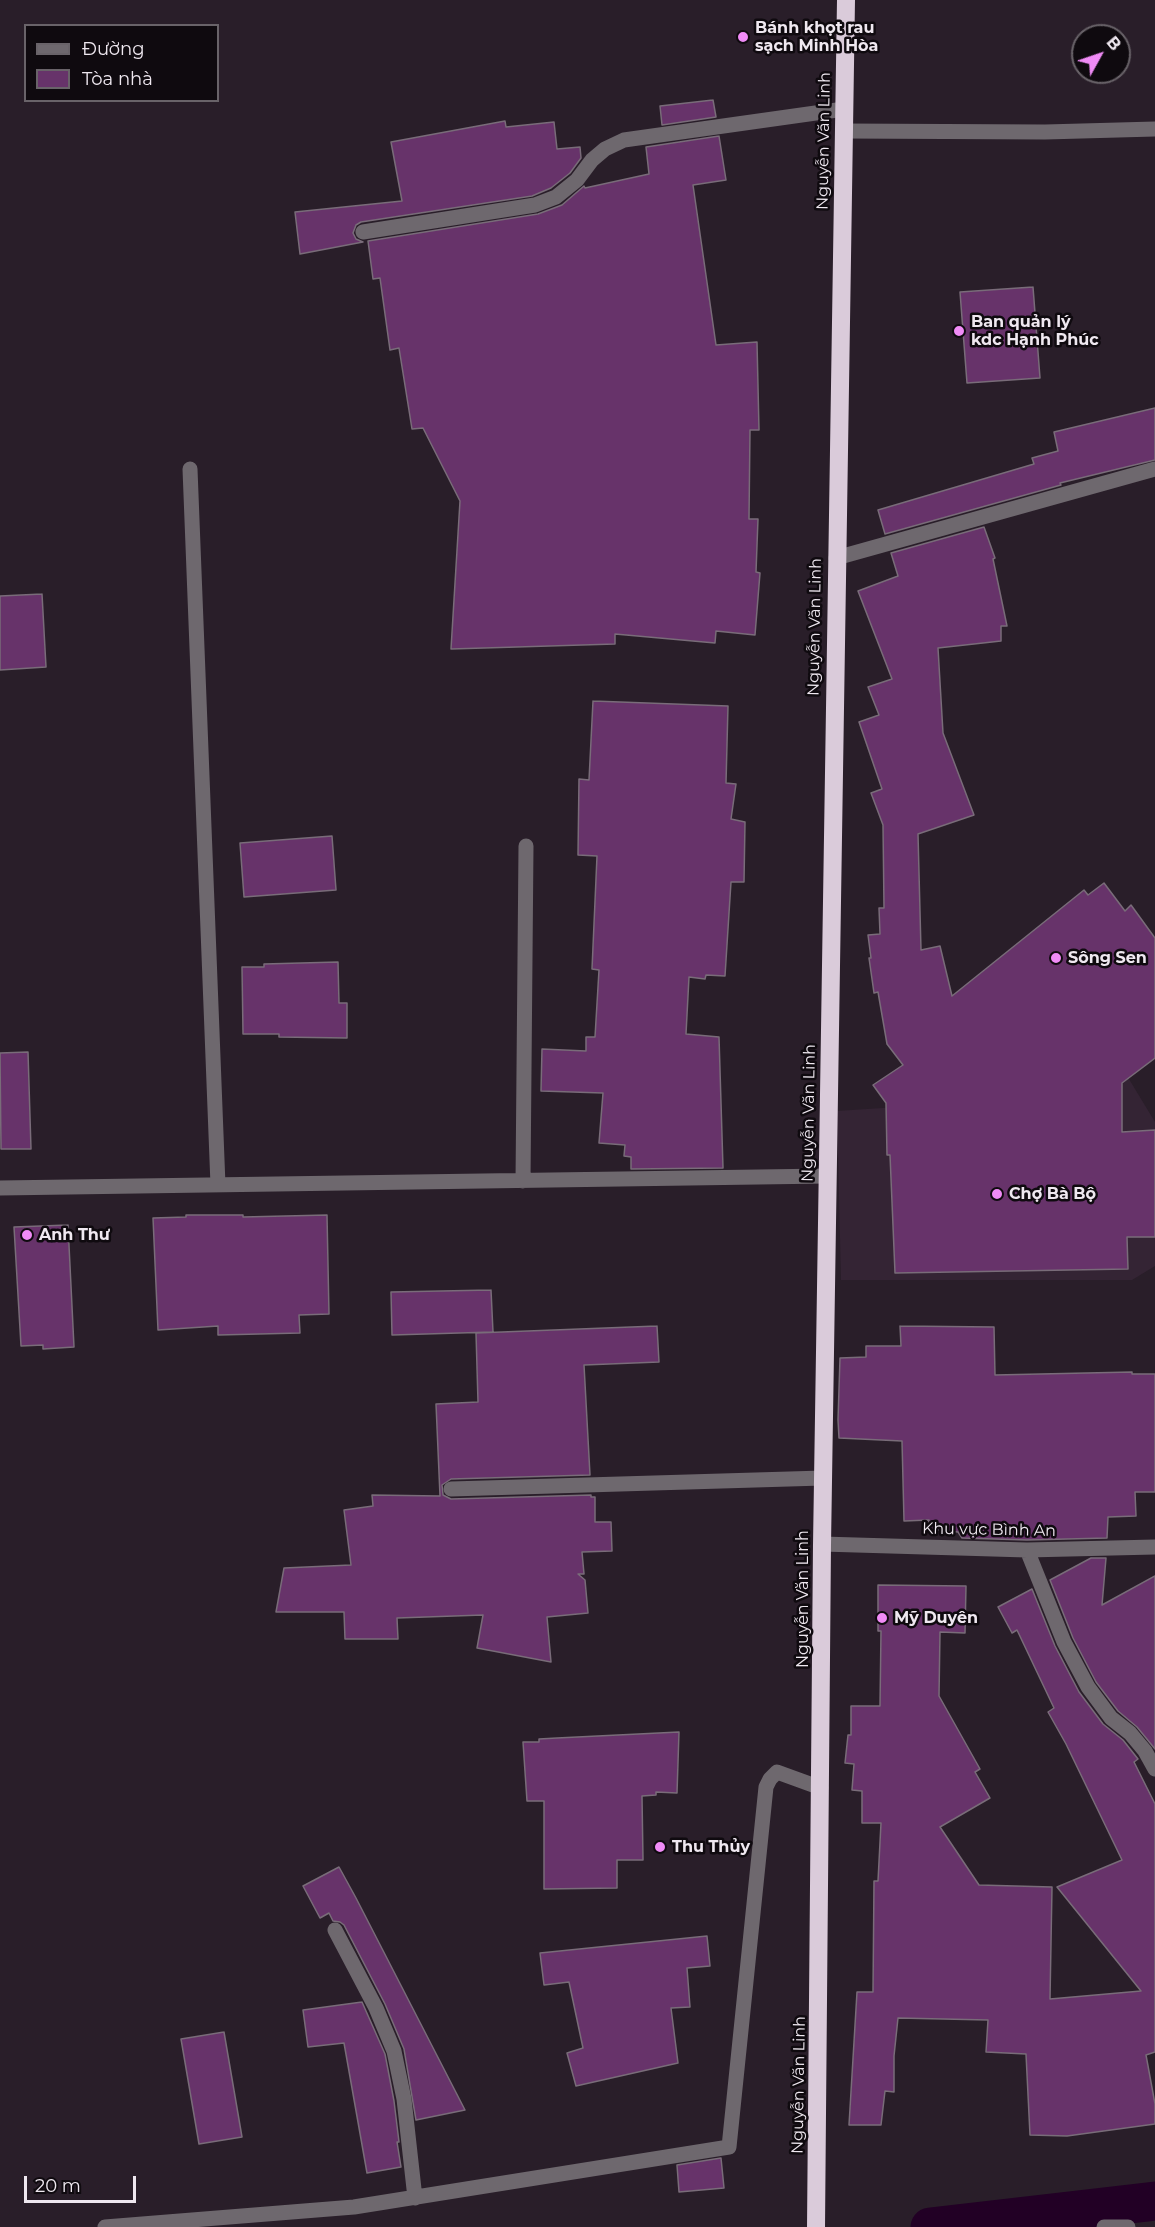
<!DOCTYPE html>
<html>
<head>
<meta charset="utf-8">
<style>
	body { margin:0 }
	#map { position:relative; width:1155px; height:2227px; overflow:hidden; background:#291e29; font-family:Montserrat,sans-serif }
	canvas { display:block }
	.legend { position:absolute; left:24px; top:24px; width:195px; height:78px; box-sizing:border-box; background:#0f0a0f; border:2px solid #696369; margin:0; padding:8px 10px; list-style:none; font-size:18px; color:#efe8f0 }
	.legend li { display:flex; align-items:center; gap:12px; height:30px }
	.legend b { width:30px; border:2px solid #696369 }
	.north { position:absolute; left:1071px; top:24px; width:60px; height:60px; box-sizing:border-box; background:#0f0a0f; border:2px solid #696369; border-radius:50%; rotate:50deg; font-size:16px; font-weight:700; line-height:24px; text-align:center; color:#efe8f0 }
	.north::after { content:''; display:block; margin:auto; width:21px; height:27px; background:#f08bf6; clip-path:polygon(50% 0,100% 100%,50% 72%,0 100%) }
	.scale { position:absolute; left:24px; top:2176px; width:112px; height:27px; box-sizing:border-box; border:3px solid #efe8f0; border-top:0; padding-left:8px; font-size:18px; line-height:21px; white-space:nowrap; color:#efe8f0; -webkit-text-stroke:4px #0f0a0f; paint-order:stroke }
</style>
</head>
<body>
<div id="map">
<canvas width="1155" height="2227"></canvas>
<ul class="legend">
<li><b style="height:8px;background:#6e686e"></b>Đường</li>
<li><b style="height:16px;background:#67336a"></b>Tòa nhà</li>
</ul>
<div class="north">B</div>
<div class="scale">20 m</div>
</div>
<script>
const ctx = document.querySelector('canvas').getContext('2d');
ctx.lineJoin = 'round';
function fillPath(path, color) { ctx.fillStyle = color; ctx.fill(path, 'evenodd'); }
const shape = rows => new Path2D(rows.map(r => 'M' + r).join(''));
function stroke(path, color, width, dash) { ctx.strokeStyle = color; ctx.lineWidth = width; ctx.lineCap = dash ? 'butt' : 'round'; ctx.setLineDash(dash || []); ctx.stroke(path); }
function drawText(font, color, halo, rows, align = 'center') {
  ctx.font = font + ' Montserrat,sans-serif'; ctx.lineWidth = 5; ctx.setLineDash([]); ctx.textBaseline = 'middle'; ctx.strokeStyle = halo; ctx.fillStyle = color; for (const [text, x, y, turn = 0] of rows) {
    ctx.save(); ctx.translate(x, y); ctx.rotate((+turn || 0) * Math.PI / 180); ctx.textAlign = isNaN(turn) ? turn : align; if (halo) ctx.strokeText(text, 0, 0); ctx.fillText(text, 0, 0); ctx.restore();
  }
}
fillPath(shape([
	[1112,1051,1155,1122,1155,1266,1132,1280,841,1280,837,1111,1019,1099]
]), '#342434');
stroke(shape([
	[930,2227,1155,2201]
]), '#220025', 39);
const building = shape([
	[713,100,716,117,662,125,660,106,713,100],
	[505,121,506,127,554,122,557,149,580,147,581,158,570,173,551,188,532,196,361,222,356,225,353,233,356,239,363,242,300,254,295,212,402,201,391,142,505,121],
	[719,136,726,180,693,185,716,345,757,342,759,430,750,430,749,519,758,519,756,572,760,573,755,635,716,631,715,643,615,634,615,644,451,649,460,501,423,428,412,429,399,348,390,350,380,278,373,279,368,241,538,214,562,205,584,186,585,188,649,174,646,147,719,136],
	[1033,287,1040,378,967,383,960,292,1033,287],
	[1155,408,1155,460,1060,483,1061,485,885,534,878,510,1034,464,1032,458,1058,451,1054,432,1155,408],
	[984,527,995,558,993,559,1007,626,1001,626,1001,641,938,648,943,733,974,815,918,834,921,950,940,946,952,996,1084,890,1088,895,1104,883,1125,911,1131,905,1155,938,1155,1058,1122,1083,1122,1132,1155,1130,1155,1237,1127,1237,1128,1269,895,1273,890,1155,887,1155,886,1103,873,1085,903,1065,887,1044,878,992,874,993,869,958,871,958,868,935,880,934,879,908,884,908,883,825,871,793,882,789,859,722,879,715,868,687,892,679,858,591,898,576,891,553,984,527],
	[42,594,46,667,0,670,0,596,42,594],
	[593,701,728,706,726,783,736,784,731,819,745,822,744,882,731,882,725,976,706,975,705,979,689,977,686,1034,719,1037,723,1168,631,1169,631,1157,624,1156,625,1145,599,1143,603,1093,541,1091,542,1049,586,1051,586,1037,595,1037,599,970,592,969,597,856,578,855,579,779,589,780,593,701],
	[332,836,336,890,244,897,240,843,332,836],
	[338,962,339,1003,347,1003,347,1038,279,1037,279,1034,243,1034,242,967,264,967,264,964,338,962],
	[28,1052,31,1149,1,1149,0,1053,28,1052],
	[186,1215,243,1215,243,1217,327,1215,329,1314,299,1315,300,1333,218,1335,218,1326,158,1330,153,1218,186,1217,186,1215],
	[68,1225,74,1347,43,1349,43,1345,21,1346,14,1227,68,1225],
	[491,1290,493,1332,392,1335,391,1292,491,1290],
	[657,1326,659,1362,584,1365,590,1475,451,1479,442,1485,443,1495,451,1499,591,1495,591,1497,595,1497,595,1522,611,1522,612,1551,582,1552,584,1574,578,1574,585,1580,588,1613,547,1617,551,1662,477,1648,483,1615,397,1618,398,1639,345,1639,344,1612,276,1612,284,1568,351,1565,344,1510,373,1506,372,1495,440,1496,436,1404,478,1402,476,1333,657,1326],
	[900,1326,994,1327,995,1375,1132,1372,1132,1374,1155,1374,1155,1492,1135,1492,1136,1516,1108,1517,1107,1538,1027,1540,962,1538,958,1532,928,1529,929,1520,904,1521,902,1441,839,1438,838,1420,840,1358,866,1357,866,1346,901,1346,900,1326],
	[1091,1558,1106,1558,1102,1605,1155,1576,1155,1749,1137,1727,1118,1711,1096,1682,1073,1638,1050,1580,1091,1558],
	[878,1585,966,1586,965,1633,940,1632,939,1696,980,1769,975,1772,990,1798,940,1827,979,1885,1052,1887,1050,1999,1141,1991,1057,1887,1122,1860,1066,1744,1048,1712,1054,1708,1017,1630,1012,1633,998,1607,1032,1589,1055,1646,1079,1692,1103,1724,1123,1740,1138,1759,1134,1762,1155,1804,1155,2052,1146,2055,1155,2104,1155,2124,1067,2136,1030,2135,1026,2054,986,2052,988,2020,898,2018,894,2056,894,2092,885,2091,881,2125,849,2125,857,1992,873,1992,874,1881,878,1881,881,1823,862,1823,862,1791,852,1790,854,1764,845,1763,848,1735,851,1735,851,1706,880,1706,881,1631,878,1631,878,1585],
	[679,1732,677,1793,656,1792,656,1795,642,1796,643,1860,617,1860,617,1888,544,1889,544,1801,527,1801,523,1742,539,1742,539,1739,557,1738,679,1732],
	[339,1867,356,1898,465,2110,416,2120,404,2049,385,2004,344,1925,340,1922,333,1921,329,1913,320,1918,303,1886,339,1867],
	[707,1936,710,1966,687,1968,690,2007,671,2008,678,2063,576,2086,567,2053,583,2048,569,1982,544,1985,540,1953,707,1936],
	[362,2002,385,2054,394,2101,399,2142,397,2142,401,2167,367,2173,344,2043,308,2047,303,2010,362,2002],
	[224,2032,242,2137,199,2144,181,2039,224,2032],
	[721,2158,724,2188,679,2192,677,2165,721,2158]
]);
fillPath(building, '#67336a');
stroke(building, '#796c79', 1.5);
stroke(shape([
	[844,131,1045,132,1155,129],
	[363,232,535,205,556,197,577,180,592,160,605,149,624,140,844,109],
	[190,469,218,1185],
	[836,558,1155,469],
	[523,1181,526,846],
	[0,1188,827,1176],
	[451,1489,823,1478],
	[822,1544,1027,1550,1155,1547],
	[1027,1550,1064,1642,1088,1687,1111,1718,1130,1733,1145,1751,1155,1769],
	[335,1930,376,2008,394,2051,404,2099,415,2198],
	[105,2227,354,2207,729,2147,766,1787,770,1779,777,1772,821,1788],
	[1104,2227,1128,2227]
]), '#6e686e', 15);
stroke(shape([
	[816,2227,822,1544,846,0]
]), '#dacbda', 18);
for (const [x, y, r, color] of [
	[743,37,6,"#f08bf6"],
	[959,331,6,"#f08bf6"],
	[1056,958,6,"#f08bf6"],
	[997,1194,6,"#f08bf6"],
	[27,1235,6,"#f08bf6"],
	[882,1618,6,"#f08bf6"],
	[660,1847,6,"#f08bf6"]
]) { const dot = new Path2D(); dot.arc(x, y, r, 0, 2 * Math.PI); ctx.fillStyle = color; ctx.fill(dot); stroke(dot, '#0f0a0f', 2); }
drawText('bold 16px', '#efe8f0', '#0f0a0f', [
	["Bánh khọt rau",755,28],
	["sạch Minh Hòa",755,46],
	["Ban quản lý",971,322],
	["kdc Hạnh Phúc",971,340],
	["Sông Sen",1068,958],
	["Chợ Bà Bộ",1009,1194],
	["Anh Thư",39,1235],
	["Mỹ Duyên",894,1618],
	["Thu Thủy",672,1847]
], 'left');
drawText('16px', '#efe8f0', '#0f0a0f', [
	["Nguyễn Văn Linh",824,141,-89],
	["Nguyễn Văn Linh",815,627,-89],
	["Nguyễn Văn Linh",809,1113,-89],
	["Khu vực Bình An",989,1530,1],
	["Nguyễn Văn Linh",803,1599,-90],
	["Nguyễn Văn Linh",799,2085,-89]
]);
</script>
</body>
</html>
